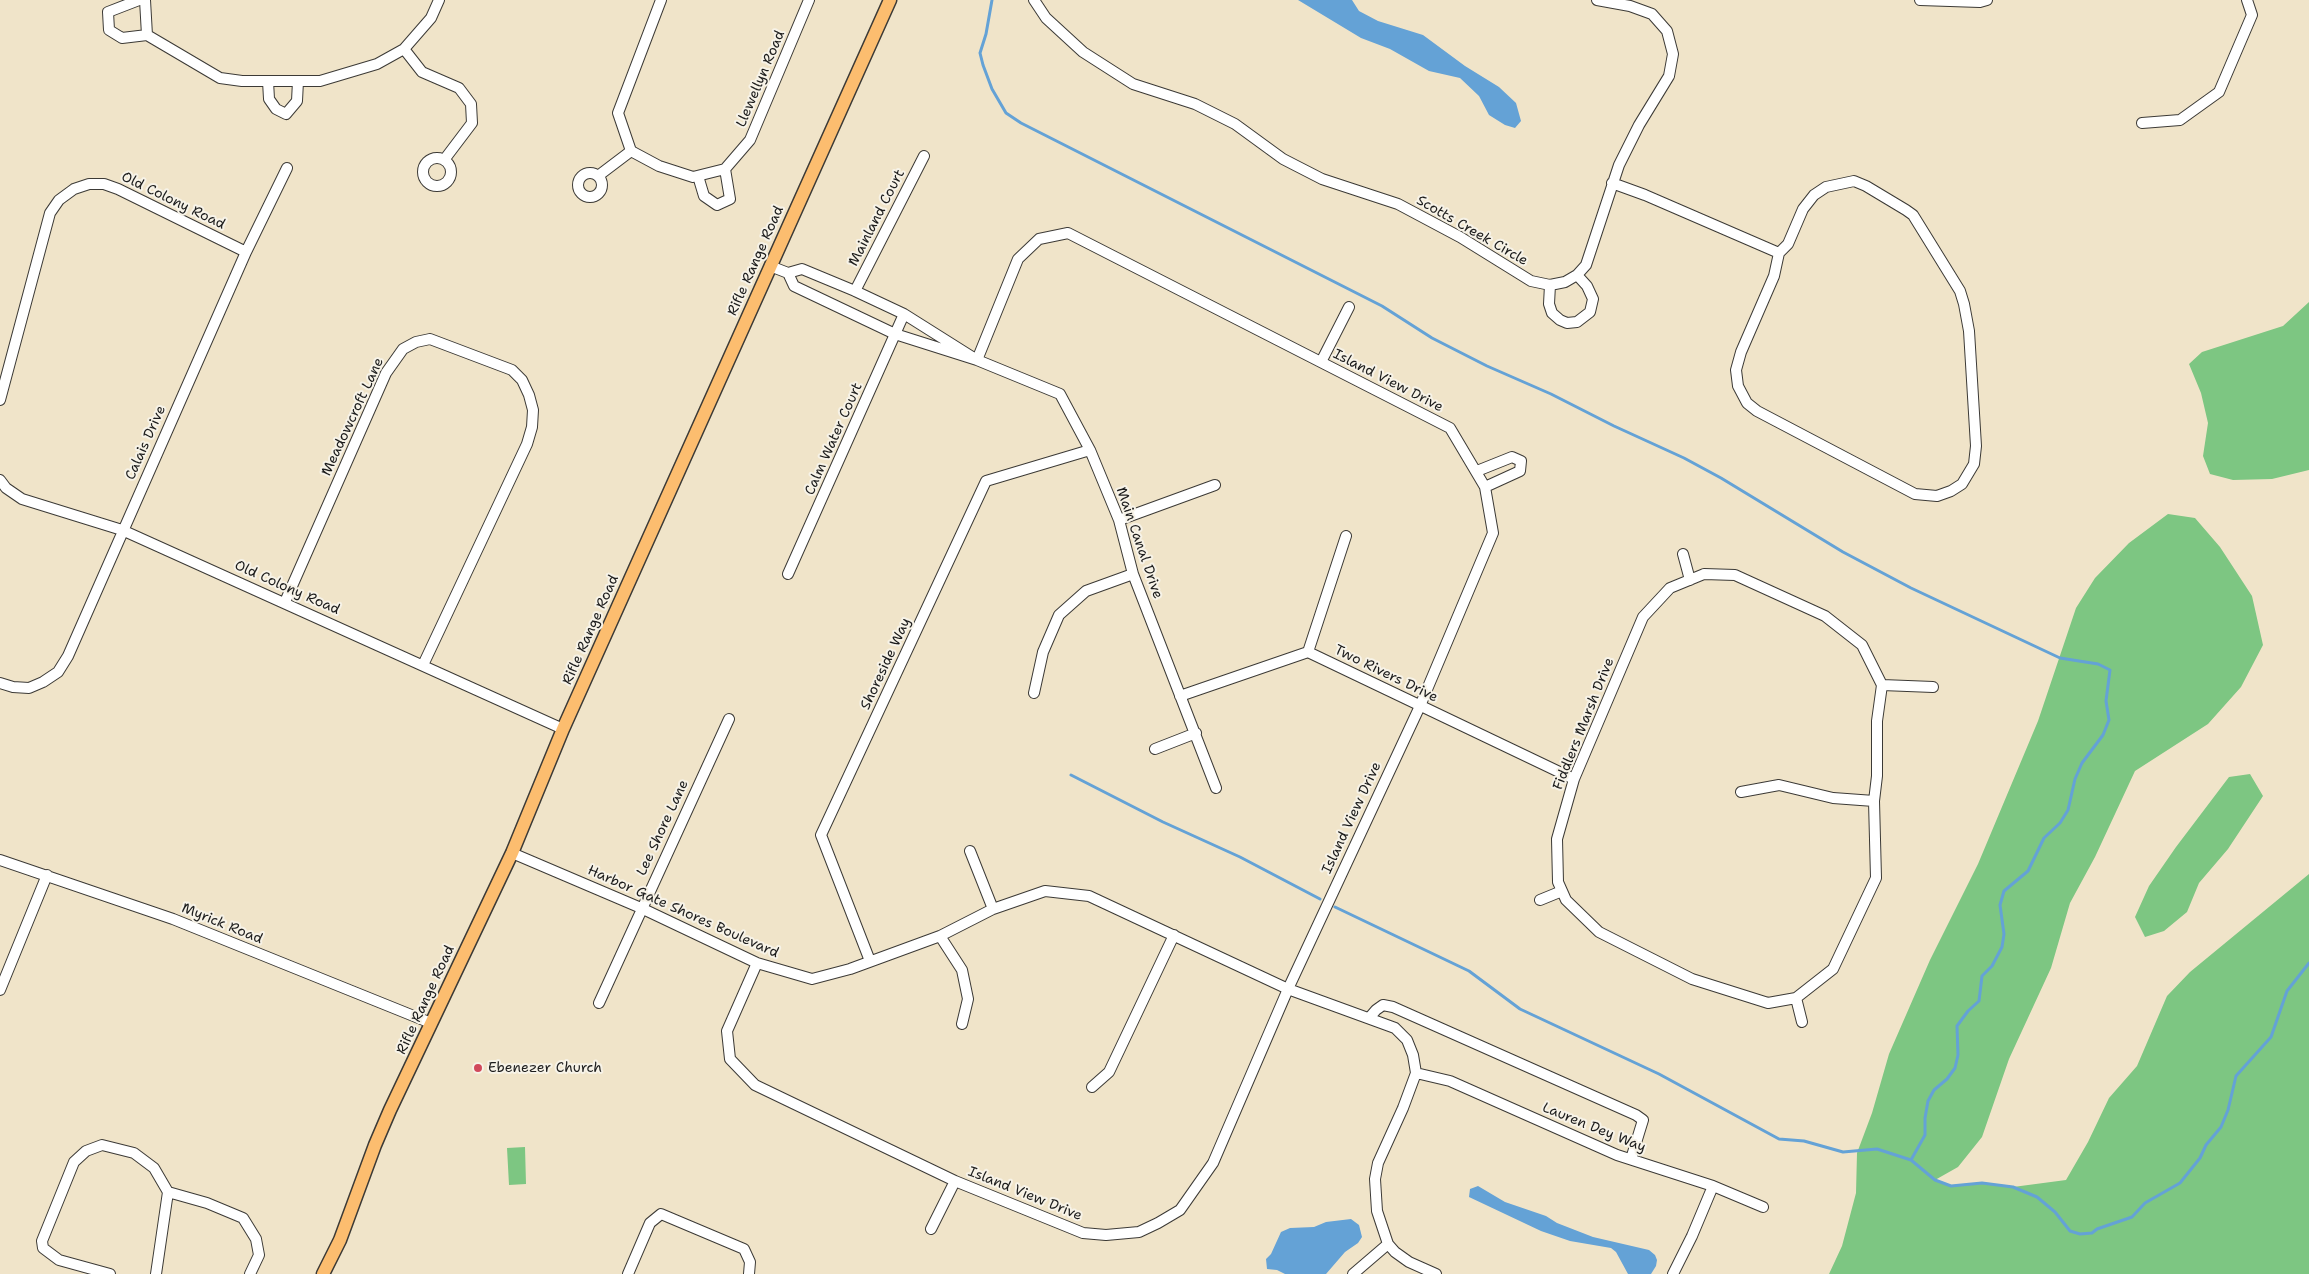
<!DOCTYPE html>
<html>
<head>
<meta charset="utf-8">
<style>
	body { margin:0 }
	canvas { display:block; background:#f0e4c9 }
</style>
</head>
<body>
<canvas width="2309" height="1274"></canvas>
<script>
const ctx = document.querySelector('canvas').getContext('2d');
ctx.lineJoin = 'round';
function fillPath(path, color) { ctx.fillStyle = color; ctx.fill(path, 'evenodd'); }
const shape = rows => new Path2D(rows.map(r => 'M' + r).join(''));
function stroke(path, color, width, dash) { ctx.strokeStyle = color; ctx.lineWidth = width; ctx.lineCap = dash ? 'butt' : 'round'; ctx.setLineDash(dash || []); ctx.stroke(path); }
function drawText(font, color, halo, rows, align = 'center') {
  ctx.font = font + ' "Shantell Sans",sans-serif'; ctx.lineWidth = 4; ctx.setLineDash([]); ctx.textBaseline = 'middle'; ctx.strokeStyle = halo; ctx.fillStyle = color; for (const [text, x, y, turn = 0] of rows) {
    ctx.save(); ctx.translate(x, y); ctx.rotate((+turn || 0) * Math.PI / 180); ctx.textAlign = isNaN(turn) ? turn : align; if (halo) ctx.strokeText(text, 0, 0); ctx.fillText(text, 0, 0); ctx.restore();
  }
}
fillPath(shape([
	[2309,302,2309,470,2272,479,2233,480,2210,474,2203,456,2208,423,2201,393,2189,364,2202,352,2283,326],
	[2168,514,2195,518,2220,547,2252,596,2263,645,2241,687,2208,724,2135,771,2095,857,2070,903,2051,968,2009,1059,1982,1137,1958,1167,1935,1180,1951,1186,1982,1183,2013,1187,2066,1180,2088,1142,2109,1098,2137,1066,2167,996,2190,972,2309,874,2309,1274,1829,1274,1842,1246,1856,1193,1857,1153,1872,1113,1889,1054,1930,960,1978,864,2038,721,2076,608,2095,578,2129,543],
	[2250,774,2263,796,2228,849,2199,883,2187,912,2164,931,2145,937,2135,917,2149,886,2176,847,2229,777],
	[525,1147,526,1184,509,1185,507,1148]
]), '#7dc682');
fillPath(shape([
	[1298,0,1352,0,1359,11,1378,21,1423,35,1465,66,1499,87,1516,103,1521,121,1515,128,1505,125,1489,115,1479,96,1460,78,1429,71,1390,49,1361,38],
	[1478,1186,1505,1202,1546,1216,1557,1223,1593,1237,1649,1250,1655,1255,1657,1260,1656,1266,1651,1274,1628,1274,1616,1252,1611,1248,1570,1241,1541,1231,1469,1197,1470,1189],
	[1351,1219,1359,1225,1362,1237,1358,1243,1345,1252,1326,1274,1285,1274,1277,1270,1267,1269,1266,1259,1271,1254,1281,1232,1290,1228,1314,1227,1326,1222]
]), '#64a2d6');
stroke(shape([
	[992,0,986,34,980,53,983,65,992,89,1006,113,1021,123,1382,306,1432,338,1487,366,1551,394,1614,426,1684,458,1721,478,1843,552,1911,588,2060,658,2098,664,2110,670,2106,701,2109,720,2103,735,2082,763,2075,779,2068,810,2060,823,2044,838,2028,871,2004,891,2000,905,2004,934,2002,947,1992,966,1982,976,1979,1001,1968,1011,1957,1026,1958,1055,1955,1068,1947,1079,1934,1090,1928,1101,1925,1118,1925,1135,1911,1160],
	[1071,775,1163,822,1240,857,1320,899],
	[1335,907,1469,971,1520,1009,1659,1074,1779,1139,1804,1141,1843,1152,1877,1149,1911,1160,1935,1180,1951,1186,1982,1183,2013,1187,2037,1197,2055,1212,2070,1231,2080,1234,2092,1233,2097,1229,2132,1217,2145,1203,2180,1183,2200,1158,2206,1145,2221,1127,2228,1110,2236,1076,2271,1037,2287,991,2309,963]
]), '#64a2d6', 3);
const minor = shape([
	[139,0,108,12,109,30,122,38,147,35],
	[145,0,147,35,220,78,242,81,320,81,377,64,404,49,431,18,439,0],
	[661,0,618,113,631,151,659,166,693,177,725,169,750,140,809,0],
	[1034,0,1046,18,1083,52,1133,84,1195,104,1235,124,1283,159,1322,179,1398,204,1460,237,1531,281,1550,285,1565,282,1577,275,1586,265,1619,165,1639,125,1669,76,1673,54,1667,31,1652,14,1630,6,1597,0],
	[1920,0,1980,2,1987,0],
	[404,49,422,72,459,88,471,104,472,123,444,160],
	[268,81,269,99,276,109,286,114,297,101,298,81],
	[2142,123,2180,120,2219,92,2252,15,2247,0],
	'423 172a14 14 0 1 1 28 0a14 14 0 1 1-28 0Z',
	'578 185a12 12 0 1 1 24 0a12 12 0 1 1-24 0Z',
	[598,176,631,151],
	[698,176,704,196,717,205,730,199,725,169],
	[1612,183,1645,195,1779,253,1788,244,1803,209,1814,195,1826,187,1854,181,1866,186,1906,210,1913,215,1960,291,1964,304,1969,331,1976,446,1974,464,1962,484,1951,491,1937,496,1915,494,1757,411,1747,403,1738,386,1736,370,1741,352,1774,276,1779,253],
	[770,266,788,273,802,269,855,291,904,314,977,360,895,334,794,286,788,273],
	[1550,285,1549,304,1552,313,1560,320,1567,323,1577,322,1590,312,1593,299,1587,286,1577,275],
	[855,291,924,156],
	[1321,362,1349,307],
	[0,400,50,213,59,200,74,189,89,184,104,184,118,189,246,252],
	[1477,471,1512,457,1521,461,1520,471,1485,487],
	[0,480,6,488,22,499,122,530,563,729],
	[1119,520,1215,485],
	[1683,554,1690,580],
	[788,574,904,314],
	[1704,574,1735,575,1825,616,1862,645,1882,685,1877,721,1877,776,1874,801,1876,878,1833,969,1796,998,1768,1003,1692,979,1599,932,1566,900,1558,882,1557,839,1574,779,1643,617,1670,588,1704,574],
	[285,602,386,373,403,349,416,342,430,339,512,370,522,380,529,395,533,410,532,427,527,444,423,665],
	[1308,652,1346,536],
	[0,683,13,687,29,688,43,682,58,672,68,656,246,252,287,168],
	[1882,685,1933,687],
	[1034,693,1043,652,1059,615,1086,591,1133,574],
	[1180,696,1308,652,1574,779],
	[1155,749,1196,733],
	[1741,792,1779,785,1833,798,1874,801],
	[970,851,993,909],
	[512,853,641,908,757,963,812,979,850,969,940,936,993,909,1045,891,1089,896,1288,989,1395,1028,1407,1040,1413,1055,1416,1073,1403,1108,1378,1163,1375,1179,1377,1211,1388,1244,1395,1252,1409,1262,1436,1274],
	[0,860,173,919,431,1023],
	[1540,900,1562,891],
	[940,936,962,970,968,999,962,1024],
	[870,961,821,835,986,481,1090,450],
	[757,963,727,1031,730,1059,755,1085,955,1181,1083,1233,1106,1235,1139,1232,1158,1223,1180,1210,1213,1163,1288,989,1420,706,1493,533,1485,487,1450,428,1068,233,1039,239,1018,259,977,360,1060,394,1090,450,1119,520,1133,574,1216,788],
	[0,990,47,875],
	[1796,998,1802,1022],
	[599,1003,729,719],
	[1370,1017,1376,1010,1383,1005,1393,1007,1636,1115,1643,1120,1631,1159],
	[1416,1073,1450,1081,1617,1155,1713,1186,1763,1207],
	[1092,1087,1109,1072,1174,935],
	[931,1229,955,1181],
	[110,1274,59,1260,43,1248,42,1241,74,1162,86,1151,102,1145,134,1153,154,1168,168,1192,207,1203,243,1218,256,1239,259,1255,250,1274],
	[156,1274,168,1192],
	[628,1274,650,1223,661,1214,744,1249,750,1262,749,1274],
	[1353,1274,1388,1244],
	[1673,1274,1692,1236,1713,1186]
]);
const major = shape([
	[323,1274,340,1240,375,1145,390,1110,512,853,563,729,890,0]
]);
stroke(minor, '#3c3a36', 12);
stroke(major, '#3c3a36', 15);
stroke(minor, '#fff', 10);
stroke(major, '#fcbd6f', 12);
for (const [x, y, r, color] of [
	[478,1068,5,"#d1495b"]
]) { const dot = new Path2D(); dot.arc(x, y, r, 0, 2 * Math.PI); ctx.fillStyle = color; ctx.fill(dot); stroke(dot, '#f7f3e8', 2); }
drawText('14px', '#1c1c1c', '#f7f3e8', [
	["Llewellyn Road",761,79,-67],
	["Old Colony Road",173,201,26],
	["Mainland Court",877,218,-63],
	["Scotts Creek Circle",1472,231,30],
	["Rifle Range Road",756,261,-66],
	["Island View Drive",1388,381,27],
	["Meadowcroft Lane",353,417,-65],
	["Calm Water Court",834,439,-66],
	["Calais Drive",146,443,-66],
	["Main Canal Drive",1139,543,71],
	["Old Colony Road",287,588,24],
	["Rifle Range Road",591,630,-66],
	["Shoreside Way",886,664,-65],
	["Two Rivers Drive",1386,674,26],
	["Fiddlers Marsh Drive",1584,724,-68],
	["Island View Drive",1352,818,-65],
	["Lee Shore Lane",663,828,-65],
	["Harbor Gate Shores Boulevard",683,912,24],
	["Myrick Road",222,924,22],
	["Rifle Range Road",426,1000,-65],
	["Lauren Dey Way",1594,1128,22],
	["Island View Drive",1025,1194,22]
]);
drawText('14px', '#1c1c1c', '#f7f3e8', [
	["Ebenezer Church",488,1068]
], 'left');
</script>
</body>
</html>
